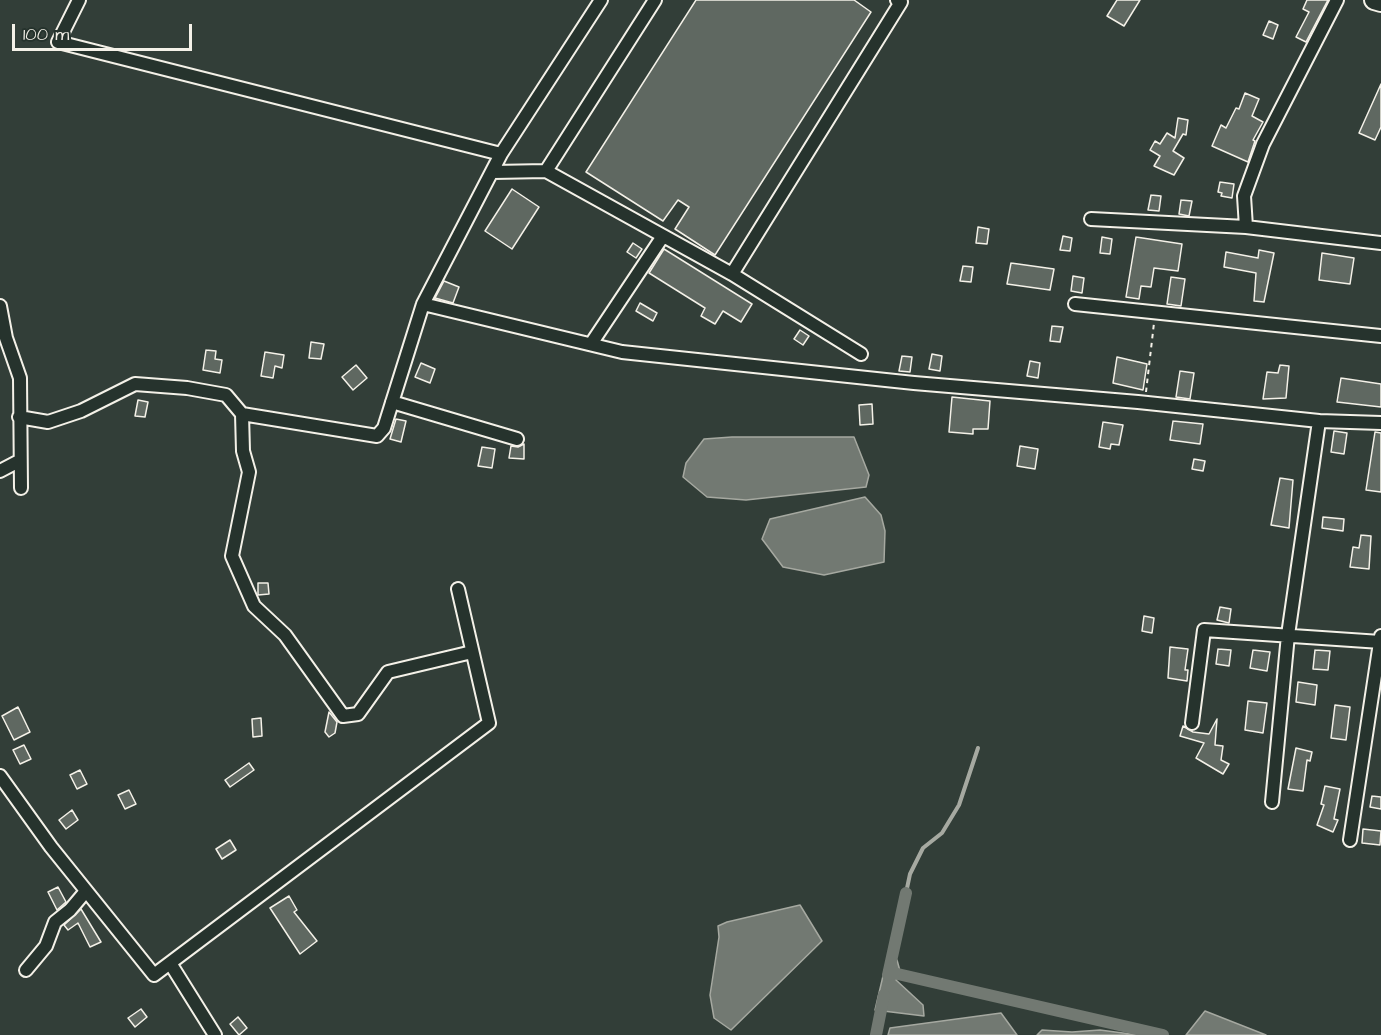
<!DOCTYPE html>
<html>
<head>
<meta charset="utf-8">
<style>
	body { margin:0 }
	#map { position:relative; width:1381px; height:1035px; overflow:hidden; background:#323e38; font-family:"Architects Daughter",sans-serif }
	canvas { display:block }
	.scale { position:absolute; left:12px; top:24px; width:180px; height:27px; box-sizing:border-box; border:3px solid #f4f1e8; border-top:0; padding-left:8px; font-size:18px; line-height:21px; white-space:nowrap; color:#f4f1e8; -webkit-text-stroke:4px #26332d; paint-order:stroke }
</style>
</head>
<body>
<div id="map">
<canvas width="1381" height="1035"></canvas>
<div class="scale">100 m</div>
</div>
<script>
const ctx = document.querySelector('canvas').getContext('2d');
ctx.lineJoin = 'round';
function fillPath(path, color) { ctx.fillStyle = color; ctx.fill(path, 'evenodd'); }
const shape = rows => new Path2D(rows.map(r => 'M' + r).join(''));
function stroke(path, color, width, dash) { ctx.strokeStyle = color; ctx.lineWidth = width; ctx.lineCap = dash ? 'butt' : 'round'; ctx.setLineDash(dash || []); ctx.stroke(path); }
const water = shape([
	[732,437,854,437,869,475,866,487,746,500,707,497,683,477,686,463,704,439,732,437],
	[865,497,881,515,885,531,884,562,824,575,783,567,762,539,770,519,865,497],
	[800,905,822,941,731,1030,714,1018,710,995,719,937,718,926,727,922,800,905],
	[887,959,897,960,900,971,896,980,923,1005,924,1016,875,1010,887,959],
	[1205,1011,1266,1035,1186,1035,1205,1011],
	[1001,1013,1017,1035,888,1035,890,1028,1001,1013],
	[1042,1030,1072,1032,1100,1030,1138,1035,1037,1035,1042,1030]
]);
fillPath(water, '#727972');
stroke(water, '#a6a9a1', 1.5);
stroke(shape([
	[906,893,910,874,923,848,942,833,959,805,978,748]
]), '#a6a9a1', 4);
stroke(shape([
	[889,972,1163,1035],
	[888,975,906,893],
	[876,1035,884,995]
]), '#727972', 12);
const building = shape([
	[696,0,854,0,871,12,715,255,675,229,689,207,678,200,663,221,586,172,696,0],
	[1117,0,1140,0,1124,26,1107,16,1117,0],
	[1307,0,1328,0,1306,42,1296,37,1309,12,1303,9,1307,0],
	[1269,21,1278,25,1273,39,1263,35,1269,21],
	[1381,84,1381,127,1375,140,1359,133,1381,84],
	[1245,93,1259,99,1252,116,1263,122,1253,140,1255,141,1248,162,1212,146,1221,125,1226,128,1236,108,1239,109,1245,93],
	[1178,118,1188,120,1186,135,1183,134,1173,151,1184,158,1174,175,1154,166,1160,156,1150,150,1155,141,1160,144,1167,133,1175,138,1178,118],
	[1220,182,1234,184,1232,198,1221,196,1222,193,1218,192,1220,182],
	[512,189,539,207,512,249,485,231,512,189],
	[1151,195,1161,196,1159,211,1148,210,1151,195],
	[1181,200,1192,201,1189,216,1179,214,1181,200],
	[978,227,989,229,987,244,976,243,978,227],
	[1063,236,1072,238,1070,251,1060,250,1063,236],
	[1102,237,1112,239,1110,254,1100,253,1102,237],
	[1136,237,1182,244,1178,271,1154,268,1151,287,1141,286,1139,299,1126,297,1136,237],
	[633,243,642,249,636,258,627,252,633,243],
	[664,249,752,304,741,322,723,311,715,324,701,316,705,308,649,273,664,249],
	[1259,250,1274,253,1264,302,1254,301,1256,273,1224,267,1226,252,1258,258,1259,250],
	[1322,253,1354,258,1350,284,1319,280,1322,253],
	[1011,263,1054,269,1050,290,1007,284,1011,263],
	[963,266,973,267,971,282,960,281,963,266],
	[1073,276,1084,278,1082,293,1071,291,1073,276],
	[1171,277,1185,279,1181,306,1167,304,1171,277],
	[444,281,459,287,453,303,435,298,444,281],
	[640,303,657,313,653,321,636,311,640,303],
	[1052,326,1063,327,1060,342,1050,341,1052,326],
	[800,330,809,336,803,345,794,339,800,330],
	[311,342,324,344,321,359,309,358,311,342],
	[206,350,216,351,215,359,222,360,220,373,203,370,206,350],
	[265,352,284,355,282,368,275,366,273,378,261,376,265,352],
	[932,354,942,356,940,371,929,369,932,354],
	[902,356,912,357,910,372,899,371,902,356],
	[1117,357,1147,364,1143,390,1113,383,1117,357],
	[1030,361,1040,363,1038,378,1027,376,1030,361],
	[421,363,435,369,430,383,415,377,421,363],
	[356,365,367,378,353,390,342,377,356,365],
	[1280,365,1289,366,1286,398,1263,399,1267,372,1278,373,1280,365],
	[1180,371,1194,373,1190,399,1176,397,1180,371],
	[1341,378,1381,384,1381,407,1337,402,1341,378],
	[952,397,990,401,988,429,973,429,973,434,949,432,952,397],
	[138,400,148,402,145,417,135,416,138,400],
	[872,404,873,424,860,425,859,405,872,404],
	[396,419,406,421,401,442,390,439,396,419],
	[1173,421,1203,424,1200,444,1170,440,1173,421],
	[1103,422,1123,425,1119,445,1111,444,1110,449,1099,447,1103,422],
	[1334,431,1347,433,1344,454,1331,452,1334,431],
	[1375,432,1381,433,1381,492,1366,490,1375,432],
	[524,444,524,459,509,458,511,446,518,447,524,444],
	[1020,446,1038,449,1035,469,1017,466,1020,446],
	[482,447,495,449,492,468,478,466,482,447],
	[1194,459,1205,461,1203,471,1192,469,1194,459],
	[1280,478,1293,480,1289,528,1271,525,1280,478],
	[1323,517,1344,519,1343,531,1322,528,1323,517],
	[1361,535,1371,536,1369,569,1350,567,1353,547,1359,548,1361,535],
	[258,583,268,583,269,594,258,595,258,583],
	[1220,607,1231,609,1229,623,1217,620,1220,607],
	[1144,616,1154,618,1152,633,1142,631,1144,616],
	[1170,647,1188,649,1185,670,1188,670,1187,681,1168,678,1170,647],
	[1218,649,1231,650,1229,666,1216,664,1218,649],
	[1253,650,1270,652,1267,671,1250,668,1253,650],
	[1315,650,1330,651,1328,670,1313,669,1315,650],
	[1298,682,1317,685,1315,705,1296,702,1298,682],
	[1248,701,1267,703,1263,733,1245,730,1248,701],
	[1335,705,1350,707,1346,740,1331,738,1335,705],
	[18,707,30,732,14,740,2,716,18,707],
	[329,712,337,722,335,733,329,737,325,732,329,712],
	[261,718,262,736,253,737,252,719,261,718],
	[1217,719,1215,745,1223,746,1221,760,1229,764,1223,774,1196,758,1204,743,1180,736,1183,726,1193,732,1209,734,1217,719],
	[24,745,31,759,20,764,13,750,24,745],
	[1296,748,1312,752,1310,761,1307,760,1303,791,1288,789,1296,748],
	[249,763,254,770,230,787,225,780,249,763],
	[80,770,87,784,77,789,70,775,80,770],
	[1325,786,1340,789,1334,819,1338,820,1333,832,1317,825,1324,805,1321,804,1325,786],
	[129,790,136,804,125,809,118,795,129,790],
	[1372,796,1381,797,1381,809,1370,807,1372,796],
	[72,810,78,820,66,829,59,820,72,810],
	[1363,829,1381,831,1380,845,1362,843,1363,829],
	[230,840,236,850,222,859,216,849,230,840],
	[58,887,66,902,57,910,48,892,58,887],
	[289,896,297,910,294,912,317,941,300,954,270,908,289,896],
	[81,909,101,942,90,947,78,923,68,930,64,925,81,909],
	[141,1009,147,1017,135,1027,128,1018,141,1009],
	[238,1017,247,1028,239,1035,230,1024,238,1017]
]);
fillPath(building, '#5f6861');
stroke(building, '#f4f1e8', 1.5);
const street = shape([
	[79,0,58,42,501,154,601,0],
	[501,154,423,304,622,352,914,383,1138,402,1319,421,1381,423],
	[546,171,655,0],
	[493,172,546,171,732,274,861,354],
	[1091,219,1246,227,1381,243],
	[1246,227,1244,196,1263,144,1337,0],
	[732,274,901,2,897,0],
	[1075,304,1381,336],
	[0,306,6,338,20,378,21,488],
	[591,344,663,236],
	[392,402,517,439],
	[242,414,377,436,384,428,423,304],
	[19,417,48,422,81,411,135,384,187,388,226,395,242,414,243,451,249,472,232,556,254,606,285,635,343,716,358,714,388,672,472,652],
	[0,471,19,461],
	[1192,723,1204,630,1381,642],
	[0,776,51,847,154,975,489,723,458,589],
	[1272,802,1288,635,1319,421],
	[1350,840,1381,636],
	[170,963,215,1035],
	[26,970,46,946,55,922,70,910,86,891]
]);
const secondary = shape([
	[1374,0,1381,2]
]);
stroke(street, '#f4f1e8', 16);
stroke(secondary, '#f4f1e8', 22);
stroke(shape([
	[1146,392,1154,323]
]), '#f4f1e8', 2, [4.5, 4.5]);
stroke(street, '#26332d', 12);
stroke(secondary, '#26332d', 18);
</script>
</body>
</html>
